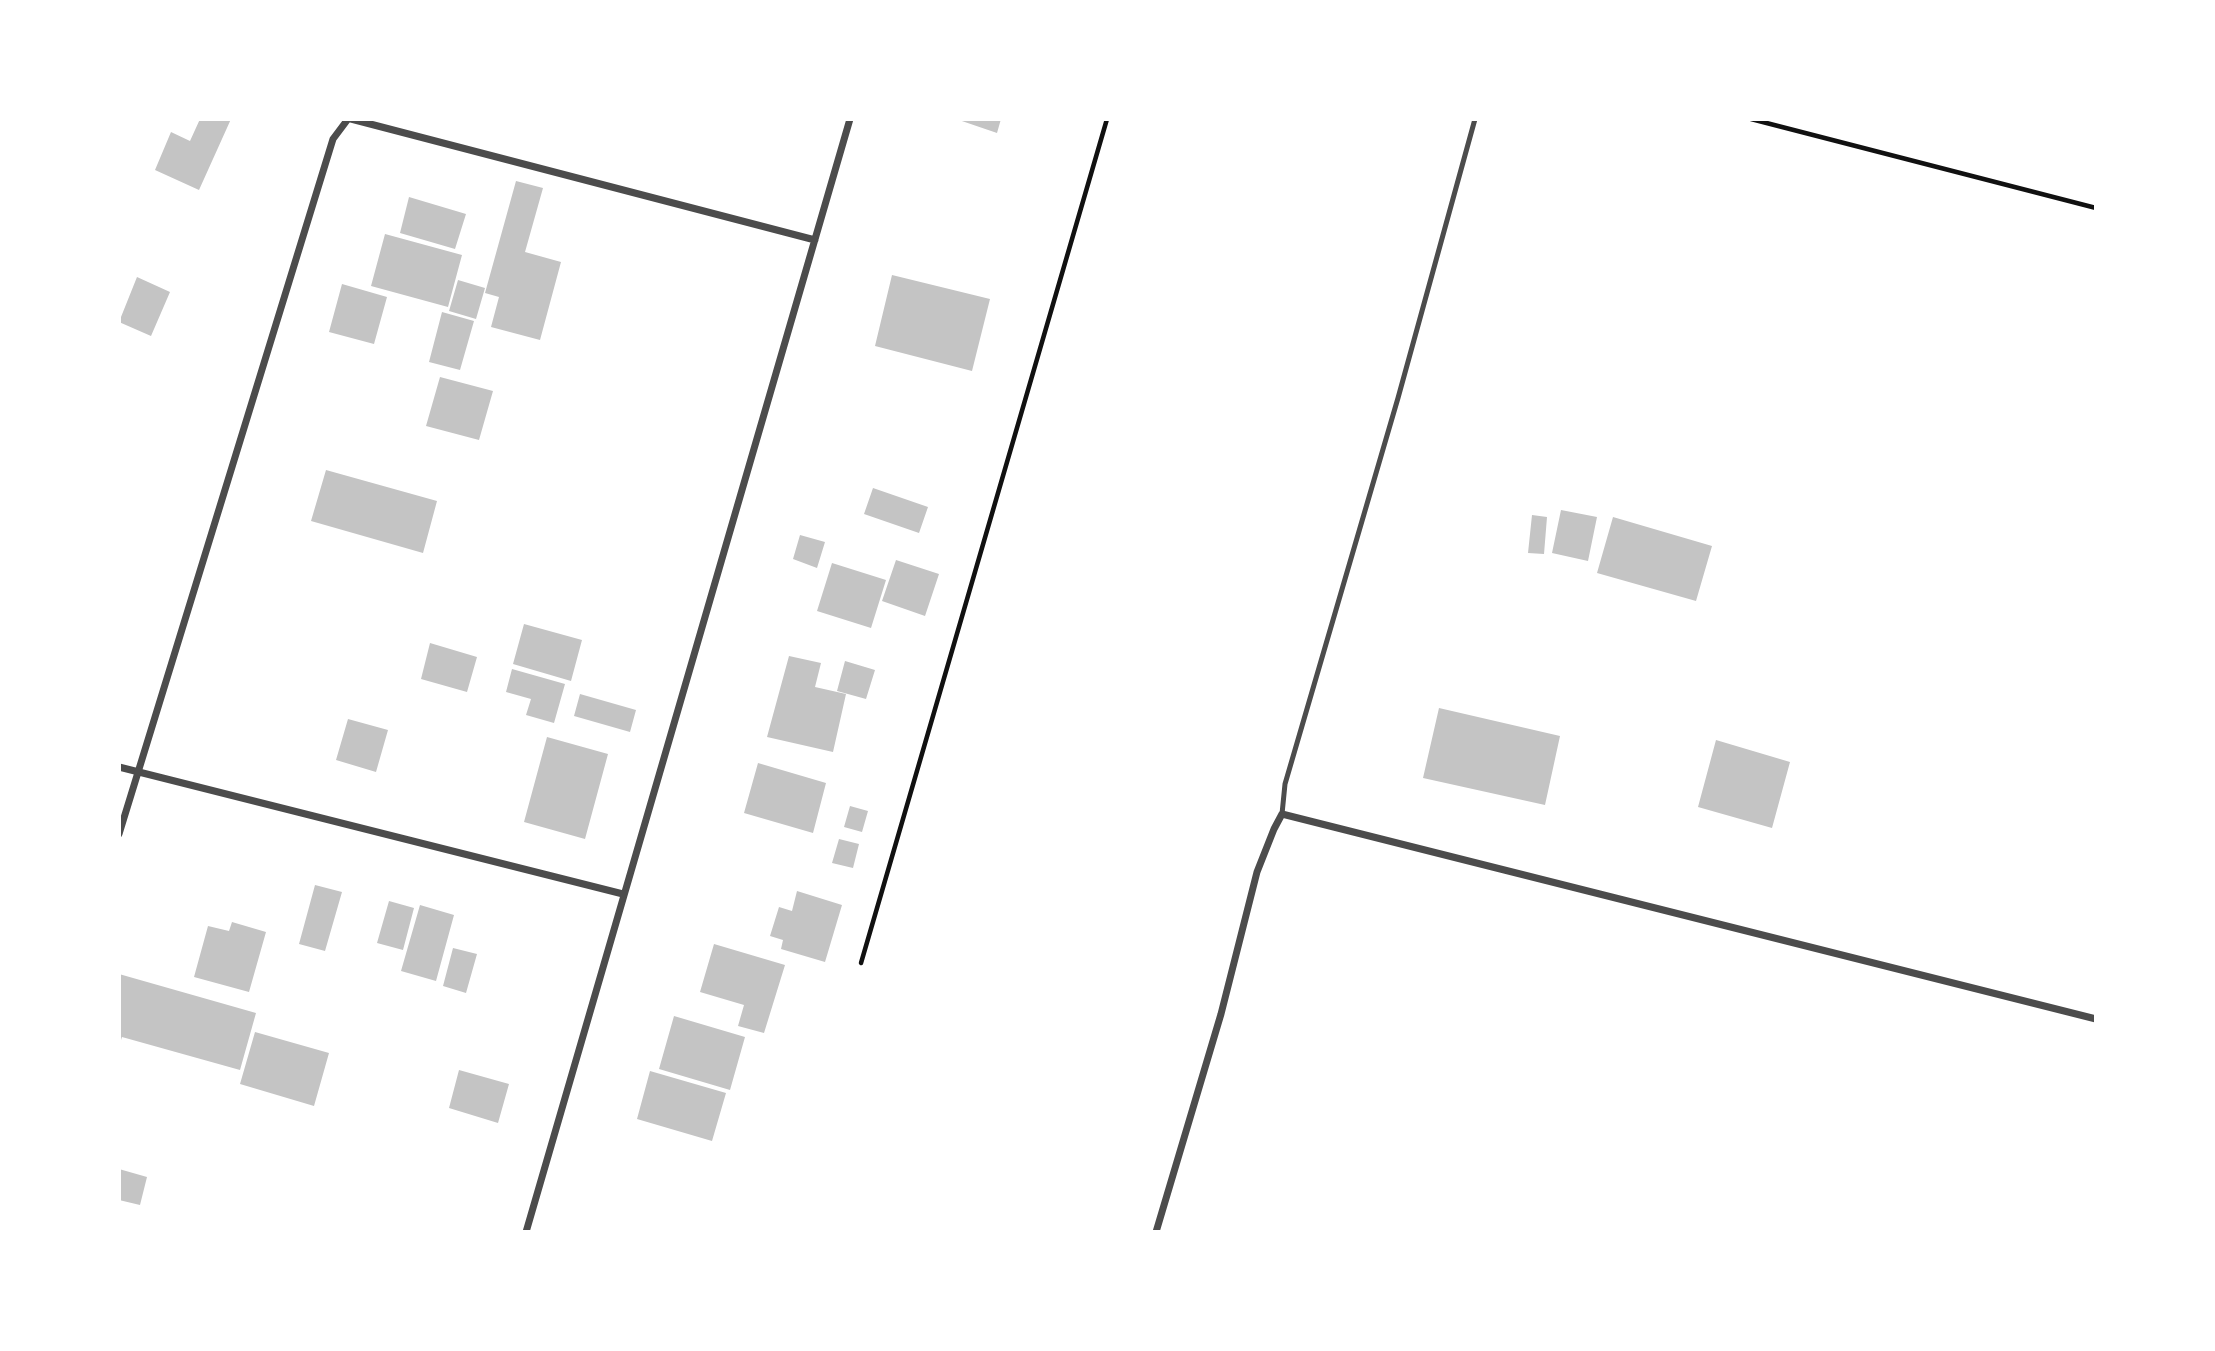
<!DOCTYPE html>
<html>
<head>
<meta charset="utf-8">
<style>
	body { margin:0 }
	#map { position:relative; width:2215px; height:1351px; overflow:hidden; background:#fff; font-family:Georgia,serif }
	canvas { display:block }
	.frame { position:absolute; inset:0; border:121px solid #fff; pointer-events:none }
</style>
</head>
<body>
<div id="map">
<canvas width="2215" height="1351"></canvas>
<div class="frame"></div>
</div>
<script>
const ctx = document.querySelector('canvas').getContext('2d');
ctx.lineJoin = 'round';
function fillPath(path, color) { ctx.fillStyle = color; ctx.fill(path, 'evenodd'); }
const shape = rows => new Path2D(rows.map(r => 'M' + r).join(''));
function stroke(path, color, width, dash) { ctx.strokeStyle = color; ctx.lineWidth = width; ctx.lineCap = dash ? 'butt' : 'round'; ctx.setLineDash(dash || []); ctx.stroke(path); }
fillPath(shape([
	[200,119,231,119,199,190,155,170,171,132,190,141],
	[956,119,1001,119,997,133],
	[516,181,543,188,525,252,561,262,540,340,491,327,499,297,485,293],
	[409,197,466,214,455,249,400,233],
	[385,234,462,255,448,307,371,286],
	[892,275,990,299,972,371,875,346],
	[137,277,170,292,151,336,119,322],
	[458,280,485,288,476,319,449,311],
	[342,284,387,297,374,344,329,332],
	[442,312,474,321,460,370,429,362],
	[440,377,493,391,479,440,426,426],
	[326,470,437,501,423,553,311,521],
	[873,488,928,507,919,533,864,514],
	[1561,510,1597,517,1588,561,1552,553],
	[1532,515,1547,517,1544,554,1528,553],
	[1613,517,1712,546,1696,601,1597,573],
	[800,535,825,542,817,568,793,559],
	[896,560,939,574,925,616,882,601],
	[832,563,886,580,871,628,817,611],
	[524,624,582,640,571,681,513,664],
	[430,643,477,657,467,692,421,679],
	[789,656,821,663,815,687,846,694,833,752,767,737],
	[845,661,875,670,866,699,837,691],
	[512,669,565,684,554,723,526,715,531,699,506,692],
	[580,694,636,710,630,732,574,716],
	[1439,708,1560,736,1545,805,1423,778],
	[348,719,388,730,376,772,336,760],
	[547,737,608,754,585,839,524,822],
	[1716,740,1790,762,1772,828,1698,807],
	[758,763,826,783,813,833,744,813],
	[850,806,868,811,862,832,844,827],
	[839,839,859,844,853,868,832,863],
	[315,885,342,892,325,951,299,944],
	[797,891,842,905,825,962,781,949,783,940,770,936,779,907,792,911],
	[389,901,414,908,403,950,377,943],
	[420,905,454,915,436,981,401,971],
	[232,922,266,932,249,992,194,977,208,926,229,931],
	[714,944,785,965,764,1033,738,1026,744,1005,700,992],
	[453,948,477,954,466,993,443,986],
	[119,974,256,1013,240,1070,122,1037,119,1046],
	[674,1016,745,1037,730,1090,659,1069],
	[255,1032,329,1053,314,1106,240,1084],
	[459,1070,509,1084,498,1123,449,1108],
	[650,1071,726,1093,712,1141,637,1119],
	[119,1169,147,1177,140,1205,119,1200]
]), '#c4c4c4');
stroke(shape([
	[1751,119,2096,208],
	[861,963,1107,119]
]), '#111', 4.5);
stroke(shape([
	[1282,814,1285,784,1398,398,1475,119]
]), '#4c4c4c', 5);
stroke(shape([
	[351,119,815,240],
	[119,767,623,894],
	[119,834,333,139,348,119],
	[526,1232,850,119],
	[1156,1232,1221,1014,1257,872,1274,829,1282,814,2096,1019]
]), '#4c4c4c', 7);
</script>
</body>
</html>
